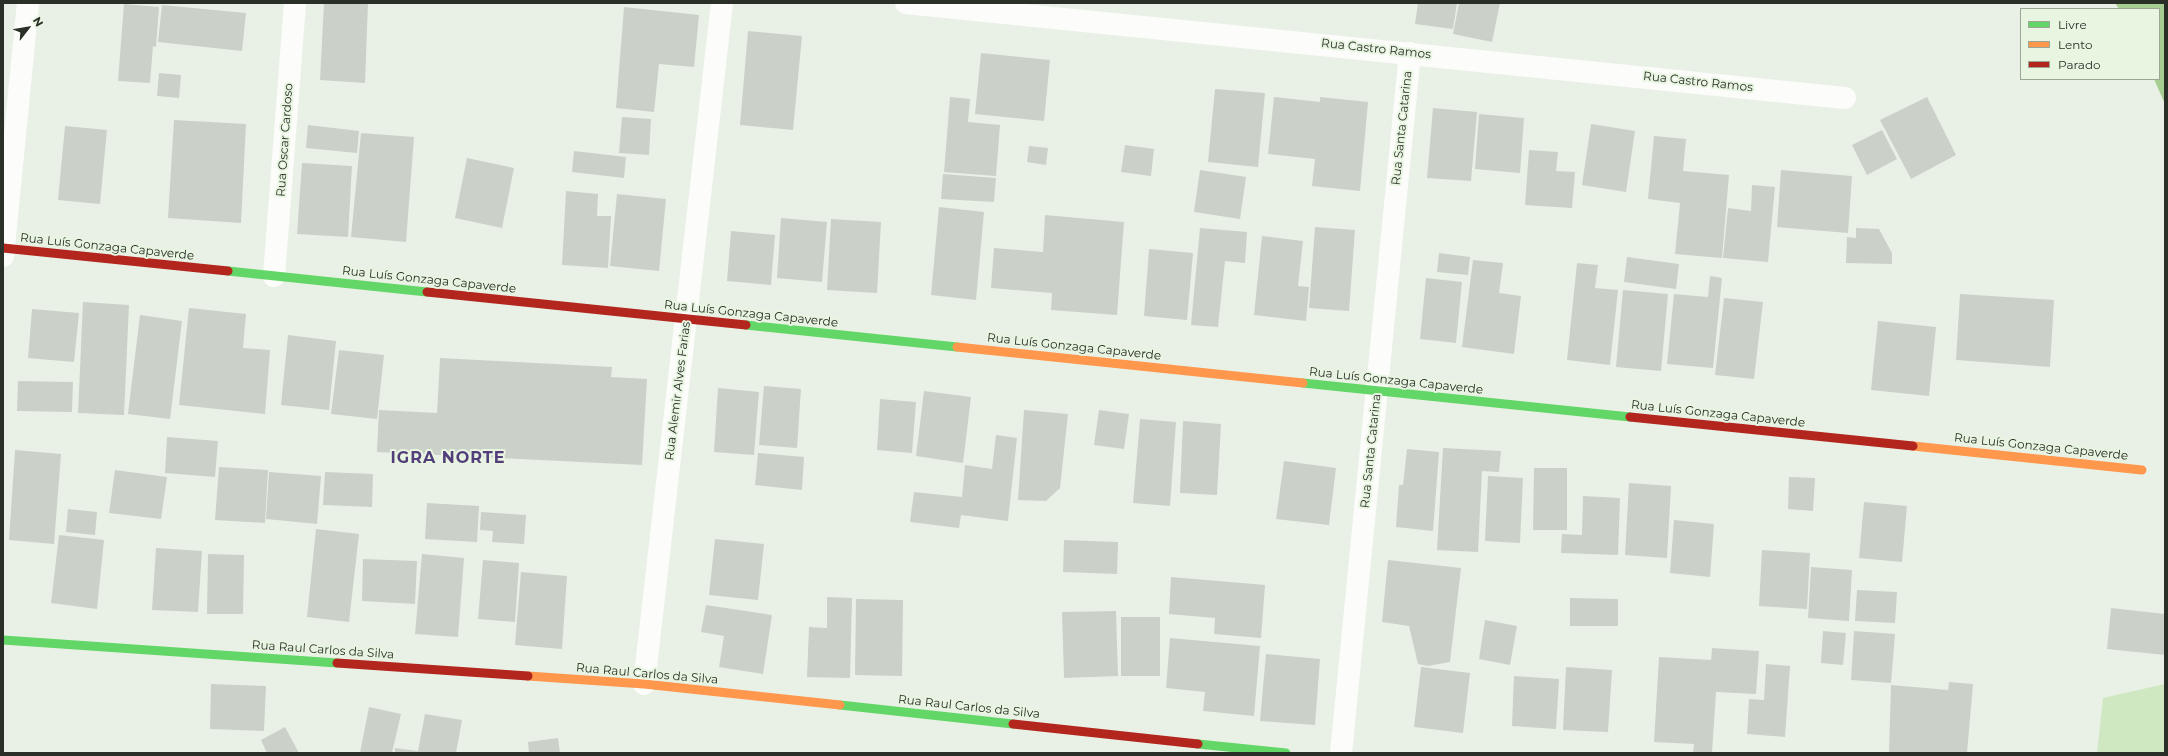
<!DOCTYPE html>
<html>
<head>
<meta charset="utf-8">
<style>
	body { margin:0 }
	#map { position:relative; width:2168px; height:756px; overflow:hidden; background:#e9f1e6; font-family:Montserrat,sans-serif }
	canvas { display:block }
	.frame { position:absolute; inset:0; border:4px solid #2a2f28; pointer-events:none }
	.legend { position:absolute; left:2020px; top:8px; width:140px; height:72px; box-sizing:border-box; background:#e8f5e1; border:1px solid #9ca697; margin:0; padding:5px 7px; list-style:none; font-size:12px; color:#2a2f28 }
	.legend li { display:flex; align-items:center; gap:8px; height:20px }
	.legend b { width:20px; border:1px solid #9ca697 }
	.north { position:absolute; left:8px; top:8px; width:40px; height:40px; -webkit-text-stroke:3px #e8f5e1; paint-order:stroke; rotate:59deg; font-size:11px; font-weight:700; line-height:16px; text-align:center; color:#2a2f28 }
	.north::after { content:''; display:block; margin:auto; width:14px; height:18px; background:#2a2f28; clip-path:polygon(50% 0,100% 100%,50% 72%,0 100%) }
</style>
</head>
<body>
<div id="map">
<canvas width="2168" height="756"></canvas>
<div class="frame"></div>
<ul class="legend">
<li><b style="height:5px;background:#63d668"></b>Livre</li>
<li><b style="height:5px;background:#ff974d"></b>Lento</li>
<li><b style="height:5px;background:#b3261e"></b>Parado</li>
</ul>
<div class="north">N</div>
</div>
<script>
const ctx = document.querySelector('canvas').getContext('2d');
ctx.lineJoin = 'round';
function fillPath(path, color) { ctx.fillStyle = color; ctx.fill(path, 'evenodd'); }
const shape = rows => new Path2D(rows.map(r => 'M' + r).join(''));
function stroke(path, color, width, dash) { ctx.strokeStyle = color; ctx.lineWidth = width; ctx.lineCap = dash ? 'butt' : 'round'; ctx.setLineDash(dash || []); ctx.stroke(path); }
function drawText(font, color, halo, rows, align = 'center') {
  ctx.font = font + ' Montserrat,sans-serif'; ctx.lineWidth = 4; ctx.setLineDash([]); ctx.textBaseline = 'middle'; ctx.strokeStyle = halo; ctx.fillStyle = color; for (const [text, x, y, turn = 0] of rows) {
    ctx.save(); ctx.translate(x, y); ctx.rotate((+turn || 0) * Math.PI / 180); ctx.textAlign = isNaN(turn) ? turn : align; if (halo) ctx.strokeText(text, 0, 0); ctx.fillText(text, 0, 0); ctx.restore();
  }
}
fillPath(shape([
	[2165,684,2165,753,2097,753,2103,698]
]), '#cfe8c2');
fillPath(shape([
	[2115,3,2165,3,2165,104,2154,79,2159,79,2159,9,2119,9]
]), '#a6ce91');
fillPath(shape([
	[324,3,368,3,365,83,320,80],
	[1418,3,1457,3,1453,29,1415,24],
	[1459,3,1500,3,1492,42,1453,34],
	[124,4,159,7,156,47,153,46,150,83,118,81],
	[162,5,246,13,242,51,158,42],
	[624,7,699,15,694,67,659,64,654,112,616,108],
	[748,31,802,36,793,130,740,125],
	[981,53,1050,60,1044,121,975,114],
	[159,73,181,75,179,98,157,96],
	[1215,89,1265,93,1258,167,1208,162],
	[950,97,970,99,968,122,1000,125,996,176,944,172],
	[1274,97,1320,102,1320,97,1368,102,1360,191,1312,186,1315,159,1268,154],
	[1927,97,1956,155,1911,179,1880,120],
	[1433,108,1477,112,1471,181,1427,178],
	[1479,114,1524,118,1520,173,1475,169],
	[622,117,651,119,649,155,619,153],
	[174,120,246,124,241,223,168,218],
	[1591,124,1635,131,1626,192,1582,185],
	[308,125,359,131,357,153,306,148],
	[65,126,107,130,100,204,58,200],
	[1882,130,1897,159,1867,175,1852,145],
	[361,133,414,137,406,242,351,237],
	[1654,136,1686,139,1683,171,1729,175,1722,258,1675,254,1680,203,1648,199],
	[1125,145,1154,149,1151,176,1121,172],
	[1029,146,1048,148,1046,165,1027,162],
	[1529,150,1558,152,1556,171,1575,172,1572,208,1525,205],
	[574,151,626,157,624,178,572,172],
	[467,158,514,168,502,228,455,218],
	[302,163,352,166,348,237,297,234],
	[1200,170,1246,177,1240,219,1194,212],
	[1781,170,1852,176,1848,233,1777,227],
	[943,174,996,178,994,202,941,199],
	[1752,185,1775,187,1768,262,1723,258,1728,208,1751,211],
	[566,191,598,194,597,216,611,216,608,268,562,265],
	[617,194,666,199,659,271,610,266],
	[939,207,984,212,976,300,931,295],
	[1045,215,1124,222,1117,315,1051,310,1052,293,991,288,994,248,1043,252],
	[781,218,827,222,822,282,777,278],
	[831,219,881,222,877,293,827,290],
	[1315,227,1355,230,1349,311,1309,308],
	[1200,228,1247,232,1245,263,1225,261,1218,327,1191,325],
	[1856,228,1879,229,1892,253,1892,264,1846,263,1847,237,1856,238],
	[731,231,775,235,771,285,727,281],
	[1262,236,1303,241,1298,286,1309,287,1306,321,1254,315],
	[1149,249,1193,253,1187,320,1144,316],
	[1439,253,1470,257,1468,275,1437,272],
	[1627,257,1679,264,1676,289,1624,282],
	[1473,260,1503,263,1499,293,1521,296,1514,354,1462,347],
	[1577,263,1598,265,1595,288,1618,290,1610,365,1567,360],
	[1710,276,1722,278,1713,368,1667,364,1674,294,1708,297],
	[1426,278,1462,282,1456,343,1420,339],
	[1623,290,1668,294,1661,371,1616,367],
	[1960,294,2054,300,2050,367,1956,360],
	[1724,298,1763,302,1754,379,1715,375],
	[83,302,129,305,124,415,78,413],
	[189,308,246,314,243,348,270,350,265,414,179,405],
	[32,309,79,313,74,362,28,358],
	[140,315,182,321,170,419,128,414],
	[1878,321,1936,327,1929,396,1871,390],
	[288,335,336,341,329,410,281,405],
	[339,350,384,355,377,419,331,414],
	[440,358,612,367,611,377,647,379,642,465,377,452,379,410,437,413],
	[18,381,73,382,72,412,17,411],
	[764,386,801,389,797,448,759,445],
	[718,388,759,392,754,455,714,452],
	[924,391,971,397,963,463,916,456],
	[880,399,916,402,912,453,877,450],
	[1024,410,1068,414,1060,488,1046,501,1018,500],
	[1099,410,1129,414,1124,449,1094,445],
	[1140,419,1176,422,1170,506,1133,503],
	[1183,421,1221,424,1217,495,1180,493],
	[996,435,1017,438,1008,521,961,515,959,528,910,522,914,492,962,497,965,465,992,469],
	[167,437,218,441,215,477,165,473],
	[1443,448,1501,451,1499,472,1482,471,1478,552,1437,550],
	[1407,449,1439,452,1433,531,1396,527,1399,485,1403,485],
	[15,450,61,454,54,544,9,540],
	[758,453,804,457,802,490,755,485],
	[1284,461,1336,468,1329,525,1276,519],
	[219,467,268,470,265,523,215,520],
	[1534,468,1567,468,1567,530,1533,530],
	[115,470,167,477,161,519,109,513],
	[269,472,321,476,317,524,266,519],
	[325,472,373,474,372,507,323,505],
	[1488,476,1523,478,1520,543,1485,541],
	[1789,477,1815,478,1813,511,1788,509],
	[1629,483,1671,486,1667,558,1625,555],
	[1583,496,1620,498,1618,555,1561,553,1562,534,1582,535],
	[1864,502,1907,506,1902,562,1859,558],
	[427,503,479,506,477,542,425,539],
	[68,509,97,512,95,535,66,532],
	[481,512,526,515,524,544,492,542,493,531,480,530],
	[1674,520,1714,524,1710,577,1670,573],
	[316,529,359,534,349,622,307,617],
	[59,535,104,540,97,609,51,603],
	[715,539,764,544,758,600,709,595],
	[1064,540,1118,542,1117,574,1063,572],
	[156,548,202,551,198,612,152,610],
	[1762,550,1810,553,1807,609,1759,606],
	[208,554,244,555,243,614,207,614],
	[422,554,464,558,458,637,415,634],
	[363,559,417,561,415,604,362,601],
	[483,560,519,563,515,622,478,619],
	[1388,560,1461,568,1450,662,1428,666,1418,664,1409,626,1382,622],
	[1811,567,1852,570,1849,621,1808,618],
	[521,572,567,576,562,649,515,645],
	[1171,577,1265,585,1261,638,1214,634,1215,618,1169,614],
	[1857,590,1897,592,1895,623,1855,621],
	[827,597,852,598,850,678,807,677,809,627,827,628],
	[1570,598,1618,599,1618,626,1570,626],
	[856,599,903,600,902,676,855,675],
	[706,605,772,615,763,674,719,667,724,636,701,632],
	[2111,608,2165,614,2165,655,2107,649],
	[1116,611,1118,676,1064,678,1062,612],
	[1121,617,1160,617,1160,676,1121,676],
	[1485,620,1517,626,1510,665,1479,659],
	[1823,631,1846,633,1843,665,1821,663],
	[1854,631,1895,634,1891,683,1851,680],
	[1170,638,1260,646,1254,716,1203,711,1205,692,1166,688],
	[1712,648,1759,651,1756,694,1716,692,1712,753,1693,753,1694,744,1654,742,1659,657,1711,660],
	[1266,654,1320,659,1315,725,1260,721],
	[1766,664,1790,666,1785,737,1747,734,1749,699,1764,700],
	[1421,667,1470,673,1463,733,1414,727],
	[1566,667,1612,670,1608,732,1563,730],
	[1514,676,1559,679,1556,729,1512,726],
	[1949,682,1973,684,1967,753,1889,753,1891,685,1948,690],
	[211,684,266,686,264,731,210,729],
	[369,707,401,714,392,753,360,753],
	[425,714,462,720,456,753,395,753,395,748,418,751],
	[285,727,299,753,267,753,261,740],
	[558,738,560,753,529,753,528,742]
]), '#cbd1c8');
stroke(shape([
	[906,3,1845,98],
	[3,256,28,3],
	[274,276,295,3],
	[644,684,722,3],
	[1341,753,1410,53]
]), '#fcfdfb', 22);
stroke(shape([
	[228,271,427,292],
	[746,325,957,347],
	[1303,383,1630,417],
	[3,640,337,663],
	[840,705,1013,724],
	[1198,744,1286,753]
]), '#63d668', 9);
stroke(shape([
	[957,347,1303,383],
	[1913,446,2142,470],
	[528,676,644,684,840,705]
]), '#ff974d', 9);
stroke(shape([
	[3,248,228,271],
	[427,292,746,325],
	[1630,417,1913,446],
	[337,663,528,676],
	[1013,724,1198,744]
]), '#b3261e', 9);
drawText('12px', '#2a2f28', '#e8f5e1', [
	["Rua Castro Ramos",1376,49,6],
	["Rua Castro Ramos",1698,82,6],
	["Rua Santa Catarina",1402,128,-84],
	["Rua Oscar Cardoso",285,140,-86],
	["Rua Luís Gonzaga Capaverde",107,247,6],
	["Rua Luís Gonzaga Capaverde",429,280,6],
	["Rua Luís Gonzaga Capaverde",751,314,6],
	["Rua Luís Gonzaga Capaverde",1074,347,6],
	["Rua Luís Gonzaga Capaverde",1396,381,6],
	["Rua Alemir Alves Farias",678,391,-83],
	["Rua Luís Gonzaga Capaverde",1718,414,6],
	["Rua Luís Gonzaga Capaverde",2041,447,6],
	["Rua Santa Catarina",1371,451,-84],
	["Rua Raul Carlos da Silva",323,650,4],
	["Rua Raul Carlos da Silva",647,674,5],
	["Rua Raul Carlos da Silva",969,707,6]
]);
ctx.letterSpacing = '1px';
drawText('bold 16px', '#523e7b', '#e8f5e1', [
	["IGRA NORTE",448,458]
]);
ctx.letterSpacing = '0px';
</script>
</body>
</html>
